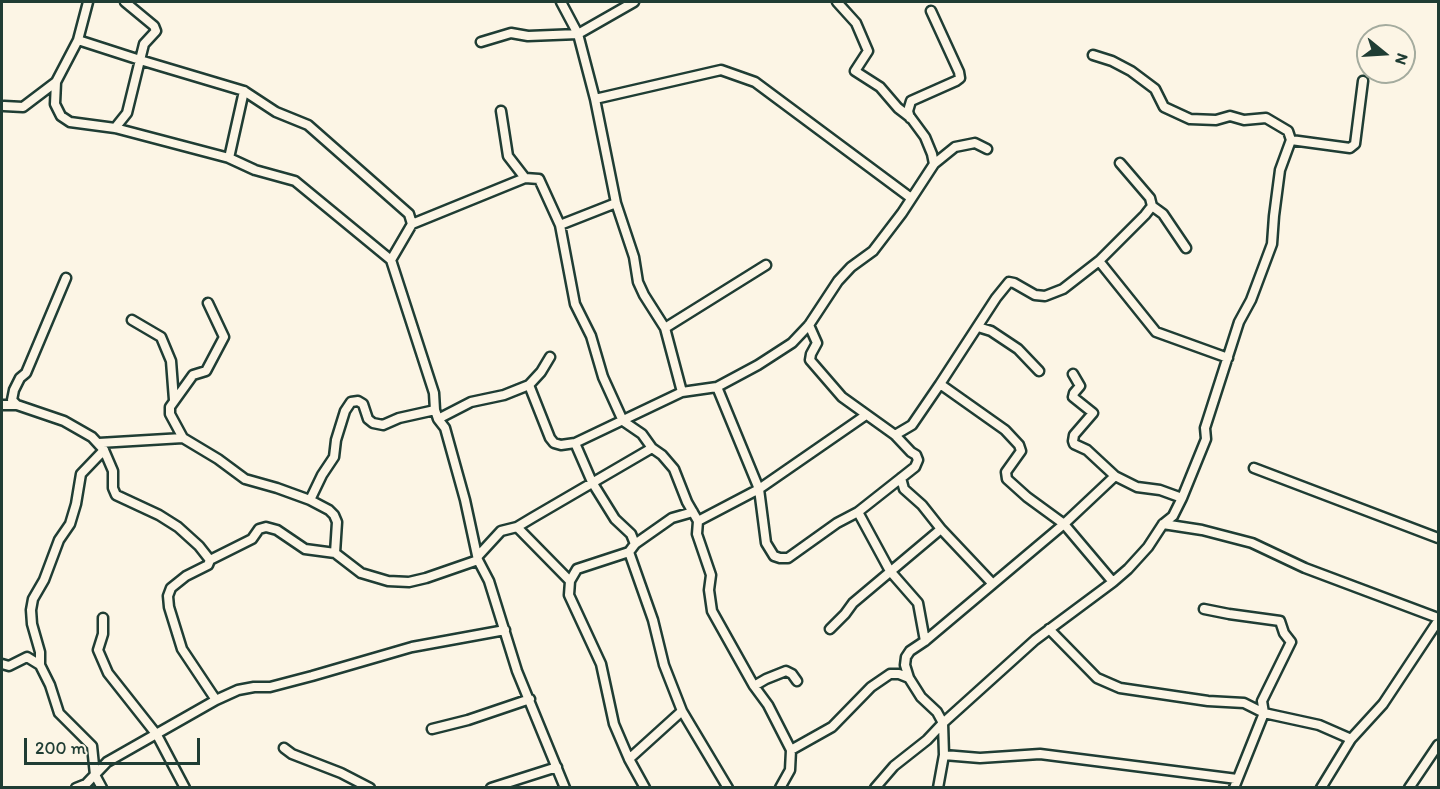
<!DOCTYPE html>
<html>
<head>
<meta charset="utf-8">
<style>
	body { margin:0 }
	#map { position:relative; width:1440px; height:789px; overflow:hidden; background:#fcf5e5; font-family:Itim,sans-serif }
	canvas { display:block }
	.frame { position:absolute; inset:0; border:3px solid #1f3d34; pointer-events:none }
	.north { position:absolute; left:1356px; top:24px; width:60px; height:60px; box-sizing:border-box; background:#fcf5e5; border:2px solid #a4ab9e; border-radius:50%; rotate:108deg; font-size:16px; font-weight:700; line-height:24px; text-align:center; color:#1f3d34 }
	.north::after { content:''; display:block; margin:auto; width:21px; height:27px; background:#1f3d34; clip-path:polygon(50% 0,100% 100%,50% 72%,0 100%) }
	.scale { position:absolute; left:24px; top:738px; width:176px; height:27px; box-sizing:border-box; border:3px solid #1f3d34; border-top:0; padding-left:8px; font-size:18px; line-height:21px; white-space:nowrap; color:#1f3d34; -webkit-text-stroke:4px #fcf5e5; paint-order:stroke }
</style>
</head>
<body>
<div id="map">
<canvas width="1440" height="789"></canvas>
<div class="frame"></div>
<div class="north">N</div>
<div class="scale">200 m</div>
</div>
<script>
const ctx = document.querySelector('canvas').getContext('2d');
ctx.lineJoin = 'round';
const shape = rows => new Path2D(rows.map(r => 'M' + r).join(''));
function stroke(path, color, width, dash) { ctx.strokeStyle = color; ctx.lineWidth = width; ctx.lineCap = dash ? 'butt' : 'round'; ctx.setLineDash(dash || []); ctx.stroke(path); }
const minor = shape([
	[125,2,154,26,156,31,144,44,140,60,244,91,276,112,308,125,409,214,412,224,391,260,434,393,435,410,438,419,471,402,504,395,529,385,541,372,550,357],
	[634,2,578,34,595,99,616,203,634,257,638,282,644,295,665,328,766,265],
	[78,40,88,2],
	[481,42,511,33,528,36,578,34,561,2],
	[1093,55,1112,61,1131,71,1155,89,1164,107,1190,119,1216,120,1230,116,1244,120,1266,118,1288,131,1291,140,1280,170,1274,216,1272,244,1251,300,1239,322,1205,428,1206,439,1182,498],
	[244,91,229,158,255,170,295,181,391,260],
	[595,99,721,70,755,82,911,198],
	[4,106,23,107,56,82],
	[910,118,908,111,911,101,956,81,960,78,959,72,931,11],
	[115,128,127,113,140,60,78,40,56,82,55,104,61,116,70,122,115,128,229,158],
	[1291,140,1350,148,1355,144,1363,81],
	[934,164,955,147,975,143,987,149],
	[1152,206,1163,214,1186,248],
	[412,224,525,178,508,156,501,111],
	[560,225,616,203],
	[1099,261,1156,332,1228,358],
	[132,320,161,337,171,361,174,400],
	[809,325,817,343,811,354,810,360,842,397,895,435,911,452,916,455,918,460,915,467,858,512],
	[978,327,991,331,1018,349,1039,371],
	[1073,374,1080,386,1074,393,1073,397,1093,413,1074,435,1073,441,1074,444,1087,450,1115,476],
	[940,384,996,298,1009,282,1014,283,1035,295,1045,296,1063,289,1099,261,1145,215,1152,206,1150,198,1120,163],
	[529,385,550,438,554,443,561,445,575,443,682,392,665,328],
	[682,392,717,387,758,365,792,343,809,325,838,281,851,267,873,251,902,213,934,164,932,154,925,137,911,118,898,108,880,87,855,71,868,51,856,23,837,2],
	[2,405,17,405,64,421,92,437,104,450,113,471,113,488,116,495,159,515,178,527,199,546,210,560,252,539,259,529,266,527,277,530,305,549,335,553,361,573,388,581,409,582,426,578,478,560],
	[17,405,12,400,14,390,20,378,26,373,66,278],
	[866,415,759,489,766,543,774,556,780,558,788,558,837,523,858,512,890,571,918,603,925,641],
	[438,419,445,428,465,500,478,560,489,581,517,671,565,788],
	[183,438,170,414,170,407,193,375,206,371,224,337,208,303],
	[99,443,183,438,218,459,245,479,277,488,310,500,329,510,334,515,337,522,335,553],
	[575,443,592,482,615,519,631,534,635,544,629,552,653,620,664,665,682,711,728,788],
	[652,448,662,455,674,469,687,502,698,521,697,534,711,575,709,590,712,611,754,686,768,705,791,750,790,770,780,788],
	[1254,468,1438,538],
	[310,500,322,475,334,457,336,440,345,411,351,402,358,401,363,404,368,419,373,423,383,425,399,418,435,410],
	[698,521,759,489,717,387],
	[1163,524,1202,530,1252,543,1305,568,1438,618],
	[517,527,570,581],
	[941,529,992,583],
	[635,544,672,518,693,512],
	[629,552,577,569,570,581,569,595,601,664,614,724,629,759,645,788],
	[478,556,501,531,517,527,532,518,652,448,642,434,623,421,603,377,591,336,575,304,560,225,539,179,525,178],
	[210,560,208,565,186,576,171,588,168,596,169,607,182,649,216,700],
	[1204,609,1229,614,1280,621,1284,633,1291,642,1262,701,1264,713,1234,788],
	[103,618,103,634,98,650,108,673,157,735,185,788],
	[830,629,845,614,853,603,941,529,922,505,904,489,901,478],
	[1049,629,1097,678,1120,688,1208,701,1244,703,1264,713,1319,725,1351,739],
	[2,664,9,666,27,657,40,665],
	[754,686,766,679,786,671,792,674,797,681],
	[432,729,468,720,530,699],
	[284,748,292,754,341,773,370,788],
	[791,750,832,727,871,687,890,674,899,674,909,678],
	[944,755,980,758,1040,754,1237,779],
	[629,759,682,711],
	[76,788,86,784,107,762,216,700,238,690,254,687,270,687,312,676,412,647,505,630],
	[102,788,95,775,92,746,59,713,50,685,40,665,40,652,32,624,31,610,33,599,44,580,59,540,70,524,76,504,81,474,104,450],
	[491,788,557,767],
	[875,788,894,766,927,740,943,723,1035,640,1113,582,1064,524,1027,497,1007,479,1006,472,1021,451,1019,445,1005,430,940,384,912,425,895,435],
	[938,788,944,755,943,723,937,712,921,697,909,678,905,665,906,657,910,651,925,641,1064,524,1115,476,1137,487,1160,490,1182,498,1173,516,1163,524,1148,547,1128,569,1113,582],
	[1321,788,1351,739,1383,704,1438,621],
	[1409,788,1438,745]
]);
stroke(minor, '#1f3d34', 13);
stroke(minor, '#fcf5e5', 8);
</script>
</body>
</html>
